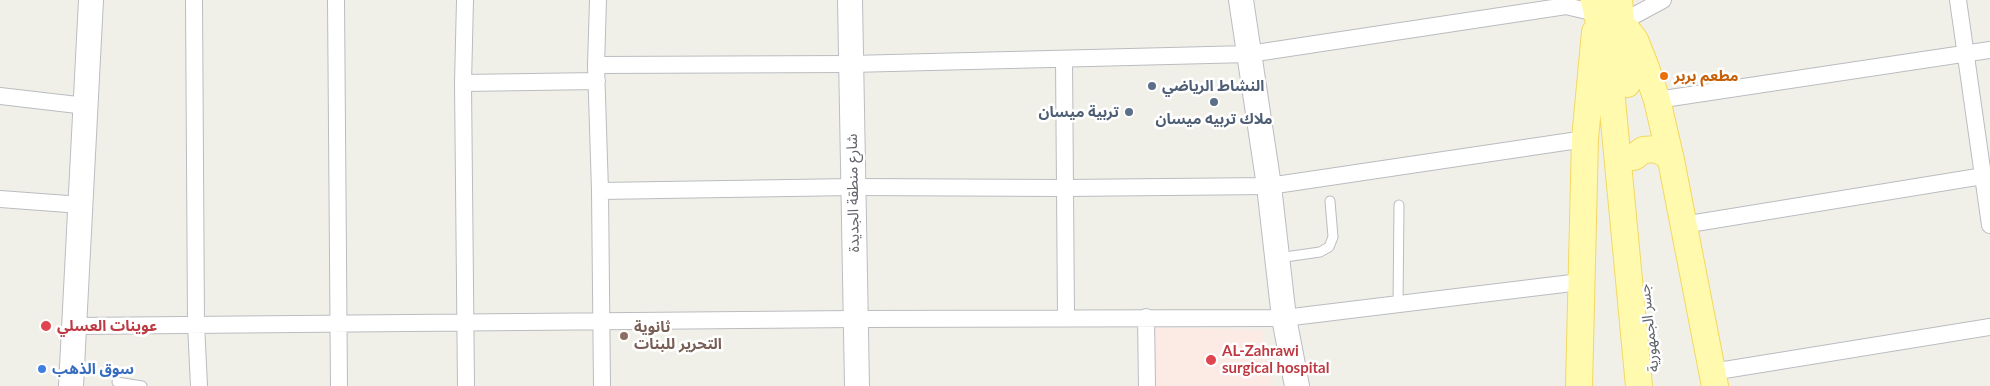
<!DOCTYPE html>
<html>
<head>
<meta charset="utf-8">
<style>
	body { margin:0 }
	canvas { display:block; background:#f1f0e8 }
</style>
</head>
<body>
<canvas width="1990" height="386"></canvas>
<script>
const ctx = document.querySelector('canvas').getContext('2d');
ctx.lineJoin = 'round';
function fillPath(path, color) { ctx.fillStyle = color; ctx.fill(path, 'evenodd'); }
const shape = rows => new Path2D(rows.map(r => 'M' + r).join(''));
function stroke(path, color, width, dash) { ctx.strokeStyle = color; ctx.lineWidth = width; ctx.lineCap = dash ? 'butt' : 'round'; ctx.setLineDash(dash || []); ctx.stroke(path); }
function drawText(font, color, halo, rows, align = 'center') {
  ctx.font = font + ' Lato,"Noto Sans Arabic",sans-serif'; ctx.lineWidth = 5; ctx.setLineDash([]); ctx.textBaseline = 'middle'; ctx.strokeStyle = halo; ctx.fillStyle = color; for (const [text, x, y, turn = 0] of rows) {
    ctx.save(); ctx.translate(x, y); ctx.rotate((+turn || 0) * Math.PI / 180); ctx.textAlign = isNaN(turn) ? turn : align; if (halo) ctx.strokeText(text, 0, 0); ctx.fillText(text, 0, 0); ctx.restore();
  }
}
fillPath(shape([
	[1152,327,1263,330,1272,386,1154,386]
]), '#fceae5');
const lane = shape([
	[1278,258,1320,252,1329,247,1333,237,1330,201],
	[1398,304,1399,205],
	[117,382,142,386]
]);
const street = shape([
	[194,0,196,324,199,386],
	[336,0,339,386],
	[465,0,463,83,466,386],
	[598,0,596,65,600,191,602,386],
	[1958,0,1990,225],
	[1622,22,1663,0],
	[1064,60,1066,318],
	[596,65,851,64,1249,54,1566,6,1587,11,1598,16],
	[463,83,597,81],
	[0,96,86,106],
	[1657,100,1990,50],
	[600,191,853,187,1064,188,1269,186,1585,139],
	[0,199,81,205],
	[1683,225,1990,175],
	[1146,317,1147,386],
	[74,326,855,319,1284,318,1580,282],
	[1712,372,1990,327]
]);
const secondary = shape([
	[850,0,857,386],
	[1241,0,1269,186,1284,318,1297,386],
	[71,386,91,0]
]);
const primary = shape([
	[1594,0,1609,68,1639,386],
	[1619,0,1627,84],
	[1628,31,1635,40,1645,65,1657,100,1671,160,1715,386],
	[1634,157,1643,150,1656,149,1667,155,1671,160],
	[1579,386,1585,139,1595,32]
]);
stroke(lane, '#babcc1', 11);
stroke(street, '#babcc1', 18);
stroke(secondary, '#bbbdc3', 26);
stroke(primary, '#f3d85e', 28);
stroke(lane, '#fff', 9);
stroke(street, '#fff', 16);
stroke(secondary, '#fff', 24);
stroke(primary, '#fffaae', 26);
for (const [x, y, r, color] of [
	[1664,76,5,"#e8710a"],
	[1152,86,5,"#5c6f8a"],
	[1214,102,5,"#5c6f8a"],
	[1129,112,5,"#5c6f8a"],
	[46,326,6,"#e0444e"],
	[624,336,5,"#8d6e63"],
	[1211,360,6,"#e0444e"],
	[42,369,5,"#3f7fe0"]
]) { const dot = new Path2D(); dot.arc(x, y, r, 0, 2 * Math.PI); ctx.fillStyle = color; ctx.fill(dot); stroke(dot, '#fff', 2); }
drawText('bold 15px', '#c56008', '#fff', [
	["مطعم بربر",1674,76]
], 'left');
drawText('bold 15px', '#4e5e75', '#fff', [
	["النشاط الرياضي",1162,86],
	["تربية ميسان",1119,112,"right"],
	["ملاك تربيه ميسان",1214,119,"center"]
], 'left');
drawText('15px', '#5f6268', '#fff', [
	["شارع منطقة الجديدة",853,193,-91],
	["جسر الجمهورية",1649,328,-96]
]);
drawText('bold 15px', '#be3a42', '#fff', [
	["عوينات العسلي",57,326],
	["AL-Zahrawi",1222,351],
	["surgical hospital",1222,368]
], 'left');
drawText('bold 15px', '#785e54', '#fff', [
	["ثانوية",634,327],
	["التحرير للبنات",634,344]
], 'left');
drawText('bold 15px', '#366cbe', '#fff', [
	["سوق الذهب",52,369]
], 'left');
</script>
</body>
</html>
